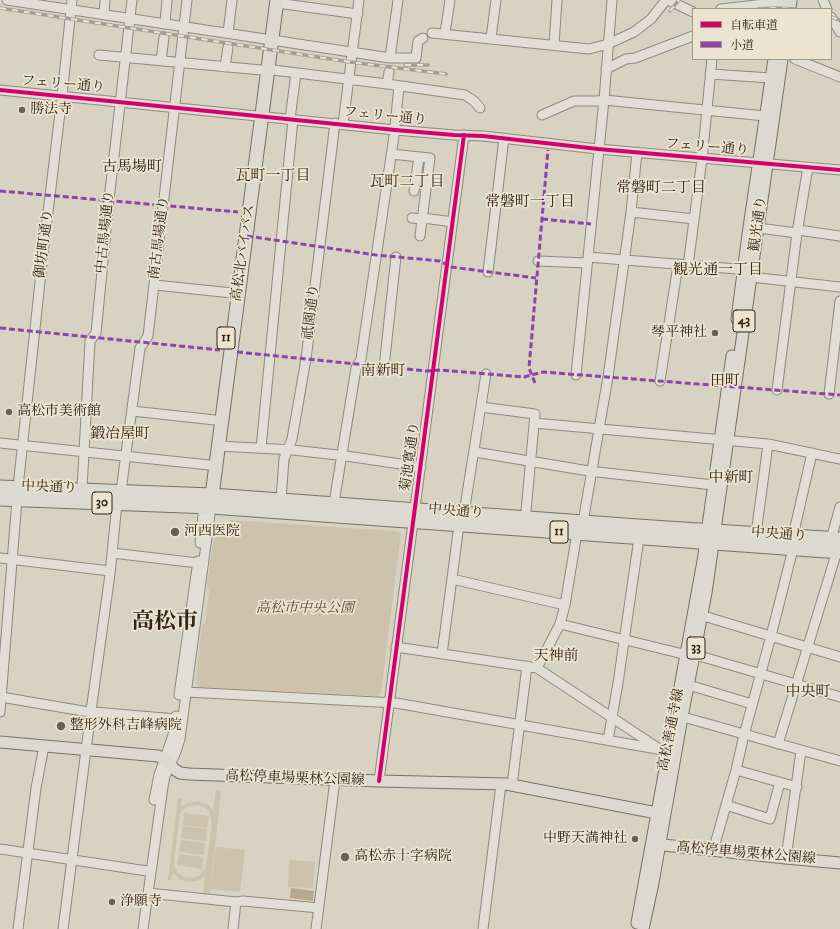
<!DOCTYPE html>
<html>
<head>
<meta charset="utf-8">
<style>
	body { margin:0 }
	#map { position:relative; width:840px; height:929px; overflow:hidden; background:#d8d2c2; font-family:"IM FELL DW Pica","Noto Serif JP",serif }
	canvas { display:block }
	.legend { position:absolute; left:692px; top:8px; width:140px; height:52px; box-sizing:border-box; background:#ece4d1; border:1px solid #a19785; margin:0; padding:5px 7px; list-style:none; font-size:12px; color:#312314 }
	.legend li { display:flex; align-items:center; gap:8px; height:20px }
	.legend b { width:20px; border:1px solid #a19785 }
</style>
</head>
<body>
<div id="map">
<canvas width="840" height="929"></canvas>
<ul class="legend">
<li><b style="height:5px;background:#d6006c"></b>自転車道</li>
<li><b style="height:5px;background:#8e44ad"></b>小道</li>
</ul>
</div>
<script>
const ctx = document.querySelector('canvas').getContext('2d');
ctx.lineJoin = 'round';
function fillPath(path, color) { ctx.fillStyle = color; ctx.fill(path, 'evenodd'); }
const shape = rows => new Path2D(rows.map(r => 'M' + r).join(''));
function stroke(path, color, width, dash) { ctx.strokeStyle = color; ctx.lineWidth = width; ctx.lineCap = dash ? 'butt' : 'round'; ctx.setLineDash(dash || []); ctx.stroke(path); }
function drawText(font, color, halo, rows, align = 'center') {
  ctx.font = font + ' "IM FELL DW Pica","Noto Serif JP",serif'; ctx.lineWidth = 3.5; ctx.setLineDash([]); ctx.textBaseline = 'middle'; ctx.strokeStyle = halo; ctx.fillStyle = color; for (const [text, x, y, turn = 0] of rows) {
    ctx.save(); ctx.translate(x, y); ctx.rotate((+turn || 0) * Math.PI / 180); ctx.textAlign = isNaN(turn) ? turn : align; if (halo) ctx.strokeText(text, 0, 0); ctx.fillText(text, 0, 0); ctx.restore();
  }
}
fillPath(shape([
	[231,520,396,531,401,534,381,692,377,696,199,687,195,683,202,625,205,623,206,616,209,591,207,585,214,536],
	[216,790,221,790,211,886,216,847,245,850,240,892,211,889,210,896,203,895,205,876,197,881,188,882,179,879,173,872,171,880,168,880,178,798,182,799,181,807,188,803,198,801,207,804,213,810],
	[198,805,204,807,209,811,212,823,206,867,200,875,196,877,189,878,184,877,178,873,175,867,174,860,180,815,183,810,189,806],
	[184,813,209,816,207,828,183,825],
	[183,826,207,829,206,841,181,838],
	[181,840,205,843,204,855,179,852],
	[179,854,203,857,202,869,177,865],
	[289,860,315,862,313,888,288,887]
]), '#cdc3ad');
fillPath(shape([
	[291,888,314,891,313,901,290,898]
]), '#b5a994');
const minor = shape([
	[7,0,265,39],
	[668,0,693,12],
	[823,0,827,9],
	[277,3,358,14],
	[721,9,782,2],
	[104,14,105,0],
	[831,17,840,32],
	[165,23,167,0],
	[228,33,232,0],
	[432,33,589,49,608,44,634,32,651,19,666,0],
	[445,33,450,0],
	[491,38,496,0],
	[272,40,390,58,416,58,418,41,423,38],
	[554,45,557,0],
	[99,55,261,70,273,70,387,84,465,95,474,101,480,108],
	[390,58,398,0],
	[795,59,840,77],
	[161,61,164,37],
	[225,67,228,47],
	[606,69,626,59,635,58,693,36],
	[710,74,771,78],
	[387,84,389,72],
	[0,90,395,130,454,135,483,136,598,149,840,170],
	[542,115,574,101,597,101,604,100,765,116],
	[290,119,296,73],
	[343,124,359,0],
	[391,154,430,158,420,236],
	[414,191,419,157],
	[631,212,694,219],
	[412,218,421,219,423,218,453,222],
	[758,228,797,233],
	[798,230,840,236],
	[588,257,737,269,744,270,751,277,840,287],
	[538,261,587,263],
	[688,266,702,159,712,59],
	[488,272,504,138],
	[155,285,232,293],
	[384,367,396,257],
	[576,375,604,100,612,0],
	[660,381,678,265],
	[777,390,797,233,808,167],
	[829,394,840,301],
	[481,407,535,414,525,522],
	[132,411,215,420],
	[534,423,768,444,840,459],
	[0,443,209,465],
	[219,446,293,450,346,456,421,467],
	[261,448,293,119],
	[475,452,589,471,713,485],
	[82,489,90,341,96,333,109,200,132,0],
	[121,491,140,348,148,336,187,0],
	[281,499,284,459,292,439,306,359,335,123],
	[334,503,356,368,361,359,394,136,399,86],
	[464,513,486,374],
	[583,522,608,377,631,212,637,152],
	[756,534,768,444],
	[793,536,812,453],
	[831,539,840,507],
	[200,543,204,506],
	[112,553,198,563],
	[0,558,110,571],
	[452,579,565,605],
	[697,614,840,657],
	[560,624,679,653,703,657,840,697],
	[396,647,537,668,658,748],
	[442,654,459,525],
	[537,668,560,624,565,605,577,533],
	[682,683,752,704],
	[186,692,396,703,674,752],
	[179,695,198,561],
	[1,697,83,711,176,719],
	[0,712,18,487,43,254,62,96,72,0],
	[676,715,840,761],
	[608,740,618,683,639,538],
	[778,744,837,551],
	[736,770,797,787],
	[379,781,464,135],
	[512,785,527,666],
	[154,800,159,775,173,735,176,716],
	[726,805,770,819,780,782],
	[0,849,147,871],
	[713,851,736,770,744,735,771,636,793,549],
	[786,858,801,751],
	[148,893,236,902,243,901,319,908],
	[18,929,36,788,44,746],
	[63,929,91,711,110,574,117,503],
	[143,929,163,787,165,776,176,752,180,739,211,507],
	[233,929,236,902],
	[316,929,335,780],
	[483,929,501,784]
]);
const major = shape([
	[781,9,783,0],
	[790,9,791,0],
	[737,319,748,234,774,59],
	[0,742,158,756,165,759,174,769,180,773,189,774,379,781,506,784,662,814],
	[654,844,786,858,840,863],
	[637,923,703,561,732,356],
	[643,929,653,883,682,717,706,593,782,59]
]);
const highway = shape([
	[0,487,212,495,652,527,840,539],
	[0,499,211,507,840,552],
	[211,503,277,0]
]);
stroke(minor, '#8f897e', 11);
stroke(major, '#777267', 13);
stroke(highway, '#777267', 15);
stroke(minor, '#e1ded6', 9);
stroke(major, '#dcd9d0', 11);
stroke(highway, '#dcd9d0', 13);
const rail = shape([
	[0,8,350,62,446,74],
	[758,9,775,8,795,9],
	[670,11,679,0],
	[831,17,840,20],
	[405,65,428,65]
]);
stroke(rail, '#a29d96', 3.5);
stroke(rail, '#ece4d1', 2, [6]);
stroke(shape([
	[0,191,238,212],
	[542,219,591,224],
	[247,236,376,255,440,261,451,267,536,278],
	[0,328,220,350],
	[237,352,426,371,441,370,524,377,543,372,840,395],
	[535,383,529,368,548,150]
]), '#8e44ad', 3, [6, 3]);
stroke(shape([
	[0,90,395,130,454,135,483,136,598,149,840,170],
	[379,781,464,135]
]), '#d6006c', 4);
for (const [x, y, r, color] of [
	[22,110,4,"#6b6051"],
	[715,333,4,"#6b6051"],
	[9,412,4,"#6b6051"],
	[175,532,5,"#6b6051"],
	[61,726,5,"#6b6051"],
	[635,839,4,"#6b6051"],
	[345,857,5,"#6b6051"],
	[112,902,4,"#6b6051"]
]) { const dot = new Path2D(); dot.arc(x, y, r, 0, 2 * Math.PI); ctx.fillStyle = color; ctx.fill(dot); stroke(dot, '#ece4d1', 1.5); }
for (const [x, y, w] of [
	[744,321,22],
	[226,338,18],
	[102,503,20],
	[559,532,18],
	[696,648,18]
]) { const box = new Path2D(); box.roundRect(x - w / 2, y - 11, w, 22, 3); ctx.fillStyle = '#ece4d1'; ctx.fill(box); stroke(box, '#312314', 1); }
drawText('bold 13px', '#312314', null, [
	["43",744,321],
	["11",226,338],
	["30",102,503],
	["11",559,532],
	["33",696,648]
]);
drawText('14px', '#312314', '#ece4d1', [
	["フェリー通り",63,85,5],
	["フェリー通り",385,117,6],
	["フェリー通り",707,148,5],
	["観光通り",759,224,-82],
	["中古馬場通り",106,232,-84],
	["南古馬場通り",160,238,-83],
	["御坊町通り",45,244,-83],
	["高松北バイパス",244,253,-82],
	["祇園通り",312,312,-83],
	["菊池寛通り",411,457,-82],
	["中央通り",49,488,2],
	["中央通り",456,512,5],
	["中央通り",779,535,4],
	["高松善通寺線",672,730,-79],
	["高松停車場栗林公園線",295,779,2],
	["高松停車場栗林公園線",746,854,5]
]);
drawText('14px', '#312314', '#ece4d1', [
	["勝法寺",30,110],
	["琴平神社",707,333,"right"],
	["高松市美術館",17,412],
	["河西医院",184,532],
	["整形外科吉峰病院",70,726],
	["中野天満神社",627,839,"right"],
	["高松赤十字病院",354,857],
	["浄願寺",120,902]
], 'left');
drawText('italic 14px', '#564836', '#ece4d1', [
	["高松市中央公園",305,609]
]);
drawText('15px', '#312314', '#ece4d1', [
	["古馬場町",132,168],
	["瓦町一丁目",273,177],
	["瓦町二丁目",407,183],
	["常磐町二丁目",661,189],
	["常磐町一丁目",530,203],
	["観光通一丁目",718,271],
	["南新町",383,372],
	["田町",725,382],
	["鍛冶屋町",120,435],
	["中新町",731,479],
	["天神前",556,657],
	["中央町",808,693]
]);
drawText('bold 22px', '#312314', '#ece4d1', [
	["高松市",165,623]
]);
</script>
</body>
</html>
